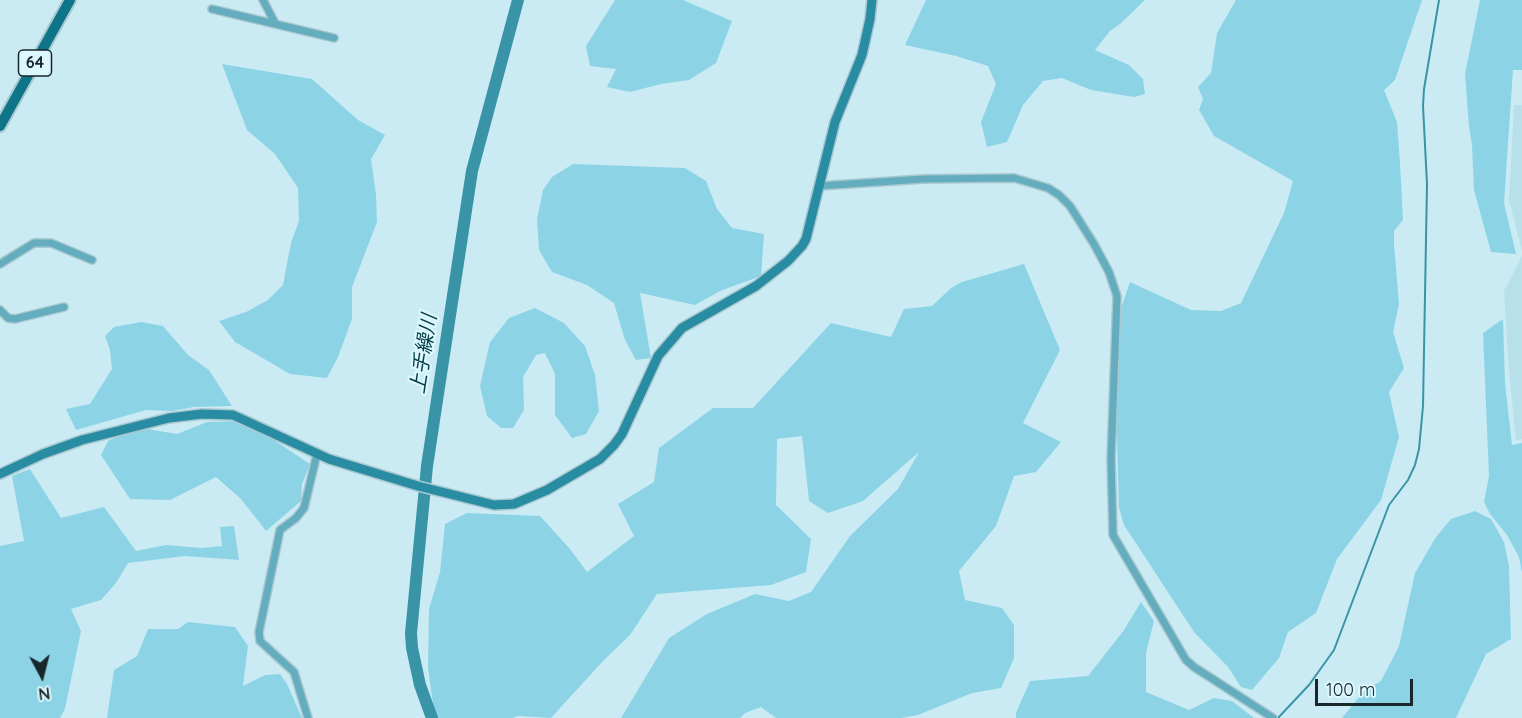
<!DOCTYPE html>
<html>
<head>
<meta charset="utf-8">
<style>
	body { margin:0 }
	#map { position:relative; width:1522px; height:718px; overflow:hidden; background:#caebf4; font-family:Quicksand,sans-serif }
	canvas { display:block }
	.north { position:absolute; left:12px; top:646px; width:60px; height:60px; -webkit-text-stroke:4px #ddf7fe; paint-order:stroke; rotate:173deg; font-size:16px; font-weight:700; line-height:24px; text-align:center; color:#1a272a }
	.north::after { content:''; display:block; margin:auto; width:21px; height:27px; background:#1a272a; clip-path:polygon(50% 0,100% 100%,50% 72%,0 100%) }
	.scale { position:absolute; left:1315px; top:679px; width:98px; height:27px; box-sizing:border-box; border:3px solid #1a272a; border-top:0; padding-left:8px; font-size:18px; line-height:21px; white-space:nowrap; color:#1a272a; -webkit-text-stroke:4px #ddf7fe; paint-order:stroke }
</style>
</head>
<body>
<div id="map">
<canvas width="1522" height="718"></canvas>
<div class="north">N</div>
<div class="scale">100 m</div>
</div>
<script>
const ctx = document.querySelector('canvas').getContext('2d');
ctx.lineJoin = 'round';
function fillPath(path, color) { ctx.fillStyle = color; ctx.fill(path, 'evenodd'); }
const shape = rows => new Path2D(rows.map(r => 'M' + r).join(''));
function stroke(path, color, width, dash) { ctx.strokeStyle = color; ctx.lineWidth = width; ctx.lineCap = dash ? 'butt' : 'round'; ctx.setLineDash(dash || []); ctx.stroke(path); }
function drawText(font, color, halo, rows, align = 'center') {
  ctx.font = font + ' Quicksand,"Noto Sans JP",sans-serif'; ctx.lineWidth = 4.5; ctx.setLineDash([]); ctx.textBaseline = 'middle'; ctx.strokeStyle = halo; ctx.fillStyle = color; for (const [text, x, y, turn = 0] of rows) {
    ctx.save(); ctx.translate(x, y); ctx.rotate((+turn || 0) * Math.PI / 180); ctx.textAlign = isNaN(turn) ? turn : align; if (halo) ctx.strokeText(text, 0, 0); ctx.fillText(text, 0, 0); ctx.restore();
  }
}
fillPath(shape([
	[1514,105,1522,105,1522,250,1509,200],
	[1522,256,1522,439,1516,441,1509,371,1504,291]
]), '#b7e0eb');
fillPath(shape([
	[615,0,683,0,732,21,716,63,689,80,661,84,630,92,607,87,616,69,590,66,586,46],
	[926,0,1145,0,1120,24,1110,31,1095,50,1129,65,1143,79,1145,94,1134,97,1091,90,1062,78,1043,81,1023,105,1007,142,987,147,981,122,996,84,988,66,956,56,905,45],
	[1236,0,1422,0,1395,80,1384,90,1397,122,1400,163,1403,220,1394,231,1394,244,1399,304,1393,332,1404,368,1389,392,1399,437,1381,500,1337,559,1316,613,1288,632,1279,658,1252,690,1241,687,1228,667,1194,632,1124,525,1119,508,1114,329,1130,282,1191,310,1221,311,1241,303,1284,213,1293,181,1214,136,1199,110,1203,99,1198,87,1211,73,1217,33],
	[1480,0,1522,0,1522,70,1513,70,1504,203,1516,254,1491,252,1474,190,1472,145,1469,126,1465,74],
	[222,64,312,79,358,120,385,135,371,159,376,195,377,222,352,287,352,319,338,357,327,378,290,374,235,342,219,321,246,312,268,300,283,285,291,243,299,221,298,188,275,154,247,130],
	[573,164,685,168,706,181,717,209,732,228,764,234,761,276,720,291,695,305,640,293,651,358,636,360,625,340,614,303,587,285,552,272,539,250,537,219,543,190,552,177],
	[1024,264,1060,350,1023,423,1061,442,1036,472,1014,476,996,526,959,571,965,600,1002,608,1014,625,1014,658,1001,688,972,693,918,715,902,718,776,718,761,707,745,713,740,718,621,718,669,638,707,614,755,594,789,601,811,592,850,536,898,489,919,452,863,501,828,513,809,501,802,436,777,439,776,505,811,539,806,572,771,585,657,594,630,635,603,661,551,718,518,716,513,718,435,718,428,668,429,609,440,572,445,524,467,513,540,516,570,549,587,572,634,536,618,504,654,482,659,448,713,408,753,408,831,323,891,337,904,309,932,306,951,288,962,282],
	[535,308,564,323,585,346,595,375,599,411,586,434,572,438,555,415,555,374,545,353,536,355,523,377,524,410,513,428,501,428,487,416,480,386,490,342,509,318],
	[1503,319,1505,383,1512,445,1522,443,1522,573,1519,557,1507,535,1490,514,1484,502,1489,476,1483,333],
	[141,322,163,326,188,355,209,370,232,406,194,407,172,411,146,410,76,430,66,409,90,404,112,369,110,350,105,336,114,327],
	[238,421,274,440,310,464,302,484,301,501,266,531,241,499,216,477,170,500,130,499,101,455,108,441,136,427,177,434,207,422],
	[30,469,61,518,104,507,136,551,166,545,202,548,222,546,220,527,234,526,239,560,185,556,128,563,116,583,101,600,71,609,81,631,65,709,60,718,0,718,0,546,24,541,12,476],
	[1475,511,1491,519,1504,542,1509,566,1511,639,1486,654,1456,718,1342,718,1364,691,1381,681,1399,646,1415,573,1436,537,1451,519],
	[1141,602,1154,621,1146,653,1146,692,1189,710,1214,698,1232,701,1254,718,1016,718,1016,713,1030,681,1088,676,1124,630],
	[188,622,235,627,248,646,243,686,265,675,280,674,287,684,302,718,107,718,114,670,137,656,148,629,178,629]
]), '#8cd4e5');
stroke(shape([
	[1278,718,1309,685,1334,650,1389,505,1408,480,1415,465,1419,449,1423,406,1427,184,1423,106,1424,89,1439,0]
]), '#3994a8', 2);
stroke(shape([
	[432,718,420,685,412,648,411,633,427,466,472,171,518,0]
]), '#3994a8', 12);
const street = shape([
	[263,0,275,23],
	[212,9,334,38],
	[819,186,923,179,1014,178,1048,188,1059,195,1070,206,1094,244,1109,272,1117,296,1111,459,1113,535,1186,660,1194,667,1273,718],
	[0,264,34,243,51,243,92,260],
	[0,310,8,318,15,319,64,307],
	[308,718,294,672,260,641,259,632,280,530,296,518,304,508,317,454]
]);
const secondary = shape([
	[0,474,43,454,82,440,169,418,202,414,233,415,329,459,418,486,494,505,514,504,547,490,600,459,614,445,622,434,658,356,682,328,756,286,788,261,802,246,806,239,835,122,862,55,870,19,872,0]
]);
const primary = shape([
	[0,126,70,0]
]);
stroke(street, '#aac8d0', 10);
stroke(secondary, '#aac8d0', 12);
stroke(primary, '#aac8d0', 14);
stroke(street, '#63adbe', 7);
stroke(secondary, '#288da2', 9);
stroke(primary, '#0e7487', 10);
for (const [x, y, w] of [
	[35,63,33]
]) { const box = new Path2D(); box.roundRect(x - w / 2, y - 13, w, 26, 4.5); ctx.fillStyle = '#ddf7fe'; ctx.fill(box); stroke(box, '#1a272a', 1.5); }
drawText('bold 16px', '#1a272a', null, [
	["64",35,63]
]);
drawText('italic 20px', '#033d48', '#ddf7fe', [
	["上手繰川",424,354,-81]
]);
</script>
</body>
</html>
